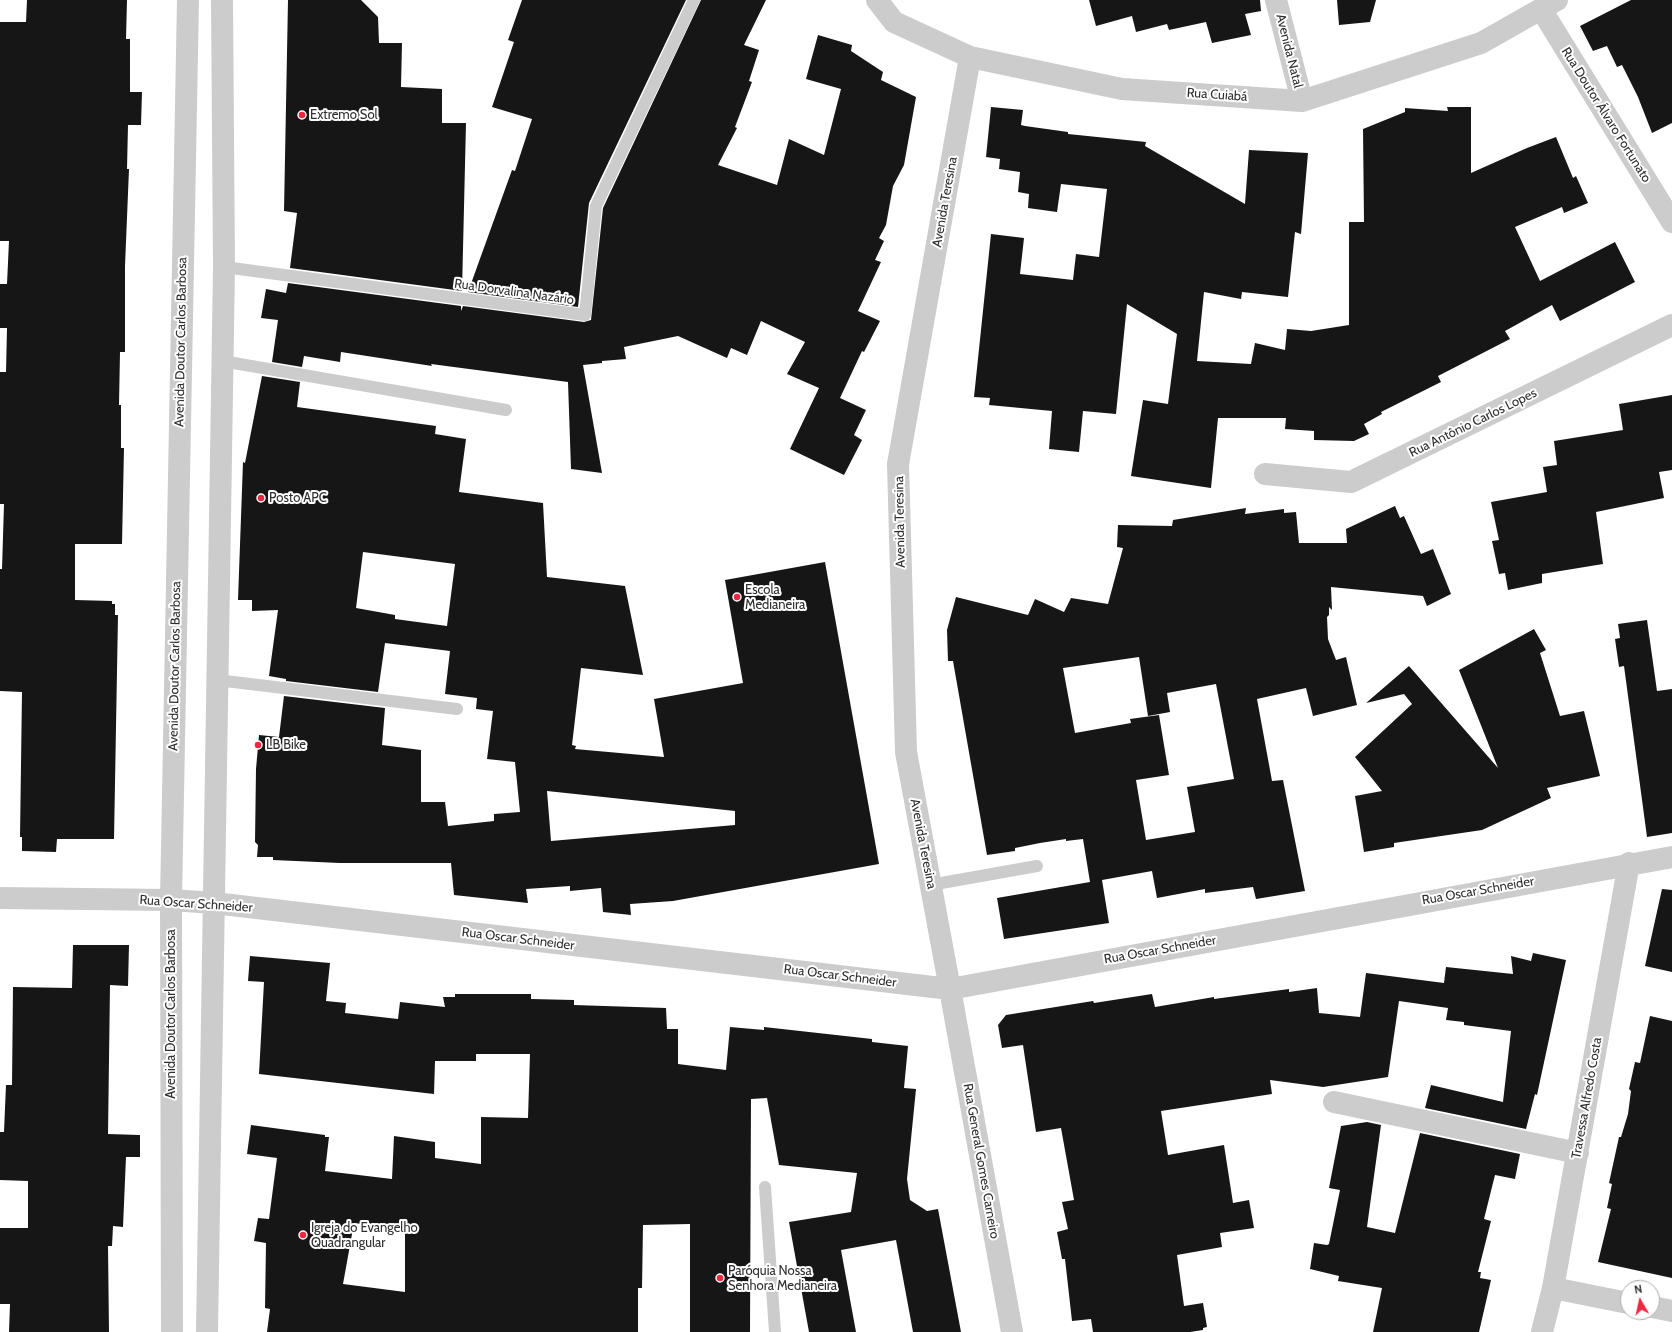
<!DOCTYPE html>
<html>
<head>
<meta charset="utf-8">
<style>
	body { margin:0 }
	#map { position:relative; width:1672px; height:1332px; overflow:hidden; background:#fff; font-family:Cabin,sans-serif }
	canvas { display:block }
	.north { position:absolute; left:1620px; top:1280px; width:40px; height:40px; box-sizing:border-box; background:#fff; border:1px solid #acacac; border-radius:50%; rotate:351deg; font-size:11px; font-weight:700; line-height:16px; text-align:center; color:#2f2f2f }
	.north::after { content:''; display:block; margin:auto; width:14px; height:18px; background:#ee2841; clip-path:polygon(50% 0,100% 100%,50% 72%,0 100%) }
</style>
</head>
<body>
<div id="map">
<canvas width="1672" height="1332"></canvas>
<div class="north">N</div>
</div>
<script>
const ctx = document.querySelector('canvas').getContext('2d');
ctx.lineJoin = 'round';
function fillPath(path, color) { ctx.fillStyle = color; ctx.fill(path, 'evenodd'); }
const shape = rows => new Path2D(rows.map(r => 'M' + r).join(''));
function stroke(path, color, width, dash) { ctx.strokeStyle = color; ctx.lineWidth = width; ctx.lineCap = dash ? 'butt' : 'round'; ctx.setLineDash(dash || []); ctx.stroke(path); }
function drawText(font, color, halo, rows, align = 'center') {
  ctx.font = font + ' Cabin,sans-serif'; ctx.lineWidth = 4; ctx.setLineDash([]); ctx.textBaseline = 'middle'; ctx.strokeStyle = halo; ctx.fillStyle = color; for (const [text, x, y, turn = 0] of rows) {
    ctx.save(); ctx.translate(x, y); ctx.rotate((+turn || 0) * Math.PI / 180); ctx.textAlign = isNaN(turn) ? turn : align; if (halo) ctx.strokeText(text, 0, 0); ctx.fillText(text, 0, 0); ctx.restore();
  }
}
fillPath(shape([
	[27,0,127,0,126,39,130,39,130,92,142,92,141,125,128,125,127,169,129,169,125,266,125,352,120,352,119,405,121,405,121,448,124,448,122,544,75,544,75,600,112,601,112,604,115,604,115,615,118,615,114,839,57,839,56,852,22,851,22,837,20,837,22,692,0,691,0,569,2,569,4,504,0,504,0,372,6,372,7,328,0,328,0,284,7,284,9,241,0,241,0,22,26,22],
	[288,0,361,0,378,17,379,43,402,43,401,87,442,89,442,123,466,123,462,291,290,268,297,213,284,211],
	[522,0,686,0,589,203,578,307,468,292,512,170,515,171,532,119,492,107,514,42,508,40],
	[701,0,766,0,744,45,759,50,749,81,752,82,735,127,737,128,718,165,777,185,789,139,824,155,841,89,806,79,818,35,852,45,851,51,883,72,881,80,916,97,904,165,893,186,886,225,879,238,884,241,875,260,881,262,858,311,880,321,864,352,862,351,840,398,866,410,854,435,862,440,844,475,790,449,819,388,787,374,805,342,761,321,747,355,731,348,727,358,678,336,624,347,626,359,602,361,602,363,583,365,602,473,571,469,568,382,431,364,432,366,341,352,340,362,304,356,302,367,272,362,278,320,261,318,266,289,286,293,288,283,461,306,461,311,463,306,584,322,591,320,603,208],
	[1089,0,1260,0,1261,11,1245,14,1251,35,1212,43,1206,22,1169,30,1167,24,1136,32,1132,16,1096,26],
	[1337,0,1376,0,1370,22,1339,25],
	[1631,0,1672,0,1672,123,1652,133,1638,97,1622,65,1617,67,1607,46,1593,51,1580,26],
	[991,107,1023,110,1021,125,1025,126,1068,132,1068,134,1146,142,1145,146,1245,204,1249,150,1308,153,1301,234,1295,232,1288,297,1242,292,1241,299,1204,292,1197,361,1251,364,1255,343,1285,350,1287,329,1311,331,1349,325,1349,222,1364,222,1363,129,1405,112,1405,108,1448,111,1447,107,1471,107,1471,173,1527,148,1556,137,1573,178,1576,176,1588,203,1564,213,1562,207,1515,227,1540,281,1615,242,1635,282,1560,321,1552,305,1505,331,1510,339,1438,376,1441,382,1381,412,1382,414,1364,424,1369,434,1354,441,1314,440,1314,431,1285,429,1286,418,1218,418,1211,488,1131,476,1143,400,1168,404,1177,334,1127,304,1116,414,1083,411,1079,452,1049,449,1052,411,989,405,990,398,974,397,991,234,1024,238,1020,274,1073,280,1076,254,1099,257,1107,189,1061,184,1057,212,1028,208,1029,194,1018,192,1020,172,999,169,1000,159,986,157],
	[262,376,300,382,297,407,436,426,435,434,466,439,459,492,543,503,547,577,625,586,643,675,581,668,572,745,576,746,575,749,664,757,654,699,743,683,725,580,825,562,879,864,673,901,630,904,631,915,603,912,601,888,570,891,570,886,526,889,528,903,454,895,451,863,340,863,273,860,273,857,257,857,258,845,255,842,256,769,259,735,279,737,284,696,385,708,382,745,421,750,421,802,445,802,448,826,494,821,494,814,520,812,515,762,487,759,493,711,476,709,477,698,445,694,450,651,385,643,378,692,286,681,286,679,269,676,278,610,252,611,252,600,238,600,243,462,245,463],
	[363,552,455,564,447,626,395,619,395,615,356,608],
	[547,791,735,811,735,825,551,841],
	[1672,395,1672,470,1659,472,1664,498,1596,512,1603,564,1542,574,1542,583,1508,590,1505,573,1499,574,1492,541,1499,540,1491,502,1547,492,1543,467,1557,465,1554,441,1623,430,1619,404],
	[1395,506,1400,518,1404,516,1421,554,1433,549,1451,594,1427,606,1423,596,1331,587,1332,610,1329,607,1329,615,1327,617,1328,639,1336,660,1346,657,1357,705,1313,716,1306,688,1257,699,1272,781,1283,780,1305,891,1256,899,1253,887,1205,893,1205,889,1157,898,1152,871,1102,880,1109,923,1004,939,997,898,1090,882,1083,839,1066,841,1066,839,1040,843,1015,848,1015,851,987,855,953,661,948,661,947,630,956,597,1028,615,1035,599,1064,612,1071,598,1108,604,1123,548,1117,547,1118,525,1172,526,1173,520,1246,508,1245,514,1284,509,1284,513,1296,512,1299,543,1347,543,1346,529],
	[1139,657,1148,716,1170,712,1167,693,1216,684,1234,779,1187,787,1195,832,1146,840,1136,780,1169,775,1159,715,1130,719,1131,723,1075,733,1063,668],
	[1647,620,1657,691,1672,689,1672,833,1647,837,1624,666,1619,667,1615,639,1620,638,1618,624],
	[1534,629,1546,650,1540,653,1560,716,1584,711,1600,776,1547,788,1551,798,1482,830,1394,843,1394,847,1364,852,1355,796,1382,791,1355,757,1412,704,1404,694,1366,703,1409,666,1498,768,1459,670],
	[1662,889,1672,890,1672,972,1645,966],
	[73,945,129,945,128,986,110,985,108,1134,140,1135,140,1157,126,1157,123,1227,113,1226,112,1246,108,1246,109,1332,9,1332,10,1304,0,1304,0,1228,28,1228,28,1181,0,1180,0,1132,4,1132,6,1085,12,1085,13,987,72,988],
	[1533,953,1566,960,1537,1095,1535,1094,1526,1129,1425,1108,1431,1085,1503,1102,1511,1031,1464,1025,1464,1022,1446,1020,1448,1008,1399,1001,1388,1077,1323,1087,1270,1080,1272,1094,1161,1111,1168,1155,1224,1145,1233,1203,1249,1200,1254,1228,1220,1233,1222,1247,1177,1255,1184,1306,1203,1303,1207,1327,1203,1328,1203,1330,1190,1332,1093,1332,1091,1319,1072,1321,1065,1259,1062,1259,1057,1232,1068,1229,1062,1202,1074,1200,1061,1128,1036,1132,1023,1045,1002,1048,998,1025,1006,1015,1093,1001,1094,1003,1152,994,1155,1007,1214,997,1214,999,1289,989,1289,992,1317,988,1319,1013,1360,1017,1366,973,1444,983,1446,967,1513,974,1511,956,1531,961],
	[250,956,330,963,326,1001,346,1003,345,1013,398,1019,400,1002,445,1007,443,997,455,997,455,994,531,994,531,999,574,1000,574,1005,666,1008,667,1029,678,1029,678,1064,726,1070,730,1027,764,1030,764,1027,872,1039,872,1042,908,1046,904,1088,916,1089,907,1179,910,1200,927,1211,938,1209,961,1332,913,1332,896,1240,841,1250,856,1332,809,1332,789,1222,851,1212,857,1173,779,1165,767,1098,751,1099,750,1332,690,1332,690,1224,643,1225,642,1288,638,1288,638,1332,267,1332,270,1309,265,1308,266,1243,254,1241,258,1218,269,1219,277,1158,247,1154,251,1125,325,1135,325,1137,329,1137,325,1171,392,1179,394,1136,435,1142,435,1158,481,1164,481,1117,528,1118,530,1054,476,1054,476,1061,435,1061,434,1094,259,1074,264,982,248,981],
	[354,1223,405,1229,405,1292,343,1284],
	[1650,1016,1672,1021,1672,1278,1598,1262,1611,1209,1607,1208,1612,1184,1609,1183,1619,1137,1621,1137,1628,1114,1631,1091,1629,1089,1635,1062,1640,1063],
	[1367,1122,1381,1125,1367,1227,1395,1233,1420,1133,1520,1154,1515,1179,1495,1175,1484,1219,1491,1221,1478,1272,1481,1272,1480,1278,1491,1280,1479,1332,1373,1332,1382,1288,1338,1281,1339,1276,1310,1269,1314,1243,1327,1245,1329,1244,1340,1190,1329,1188,1341,1126]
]), '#161616');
stroke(shape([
	[224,267,585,315,596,206,694,0],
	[222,361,506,410],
	[217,680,457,709],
	[930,885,1037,866],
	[765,1187,775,1332]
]), '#ccc', 12);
stroke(shape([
	[877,0,894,22,970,57,1122,89,1302,101,1481,43,1557,0],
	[1276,0,1302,101],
	[1541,9,1672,222],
	[1265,474,1351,482,1672,325],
	[950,989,906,752,898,464,970,57],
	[1334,1102,1578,1153],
	[1553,1288,1628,1303],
	[1652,1307,1672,1311],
	[1542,1332,1553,1288,1629,863]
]), '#ccc', 22);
stroke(shape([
	[0,898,171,900,214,903,950,989,1672,857],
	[950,989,1012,1332],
	[172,1332,171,900,188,0],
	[207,1332,224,267,222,0]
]), '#ccc', 22);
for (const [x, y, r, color] of [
	[302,115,4,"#ee2841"],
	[261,498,4,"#ee2841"],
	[737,597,4,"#ee2841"],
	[258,745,4,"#ee2841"],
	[303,1235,4,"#ee2841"],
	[720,1278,4,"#ee2841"]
]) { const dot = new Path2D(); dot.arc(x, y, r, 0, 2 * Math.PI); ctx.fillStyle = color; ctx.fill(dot); stroke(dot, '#fff', 1.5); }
drawText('13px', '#2f2f2f', '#fff', [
	["Avenida Natal",1289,51,76],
	["Rua Cuiabá",1217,95,4],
	["Rua Doutor Álvaro Fortunato",1606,115,58],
	["Avenida Teresina",945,202,-80],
	["Rua Dorvalina Nazário",514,292,8],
	["Avenida Doutor Carlos Barbosa",181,342,-89],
	["Rua Antônio Carlos Lopes",1473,423,-26],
	["Avenida Teresina",900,522,-91],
	["Avenida Doutor Carlos Barbosa",175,666,-89],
	["Avenida Teresina",923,844,79],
	["Rua Oscar Schneider",1478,891,-10],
	["Rua Oscar Schneider",196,904,4],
	["Rua Oscar Schneider",518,939,7],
	["Rua Oscar Schneider",1160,950,-10],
	["Rua Oscar Schneider",840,976,7],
	["Avenida Doutor Carlos Barbosa",171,1014,-90],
	["Travessa Alfredo Costa",1587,1098,-80],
	["Rua General Gomes Carneiro",981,1161,80]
]);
drawText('13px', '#2f2f2f', '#fff', [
	["Extremo Sol",310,115],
	["Posto APC",269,498],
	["Escola",745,590],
	["Medianeira",745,605],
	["LB Bike",266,745],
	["Igreja do Evangelho",311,1228],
	["Quadrangular",311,1243],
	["Paróquia Nossa",728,1271],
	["Senhora Medianeira",728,1286]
], 'left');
</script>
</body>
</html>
